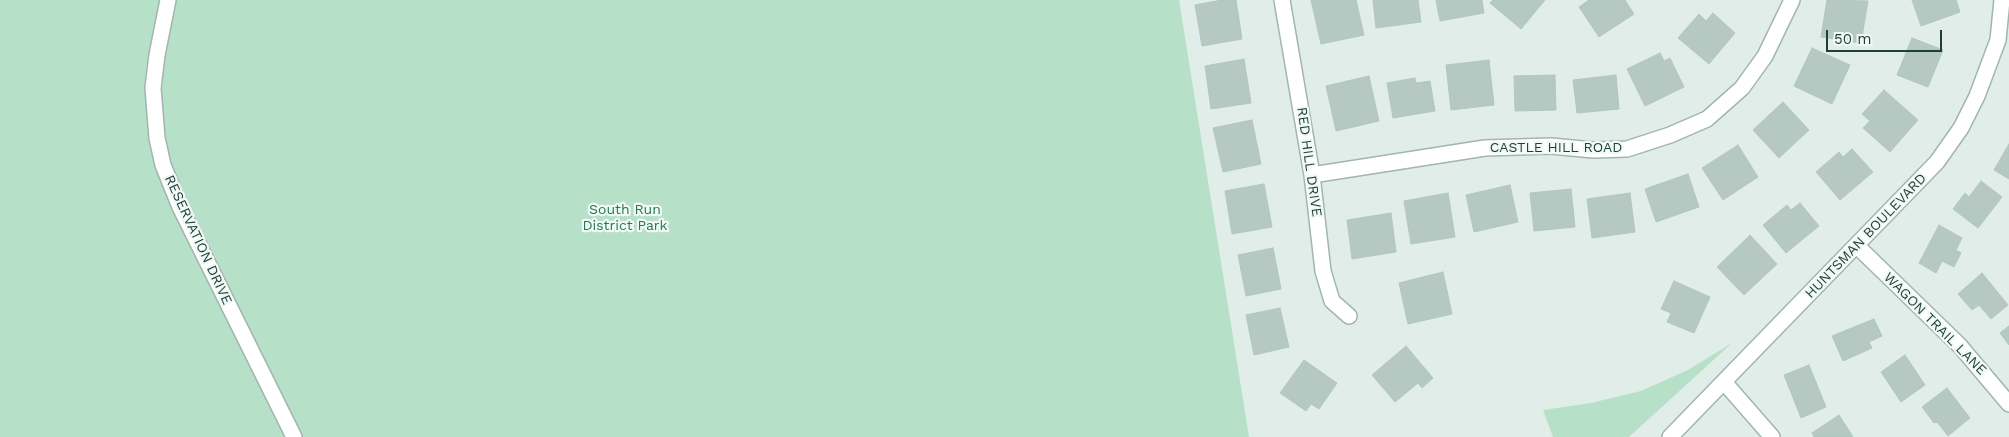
<!DOCTYPE html>
<html>
<head>
<meta charset="utf-8">
<style>
	body { margin:0 }
	#map { position:relative; width:2009px; height:437px; overflow:hidden; background:#e0ede8; font-family:"Work Sans",sans-serif }
	canvas { display:block }
	.scale { position:absolute; left:1826px; top:30px; width:116px; height:22px; box-sizing:border-box; border:2px solid #1f3f3a; border-top:0; padding-left:6px; font-size:15px; line-height:18px; white-space:nowrap; color:#1f3f3a; -webkit-text-stroke:4px #f1f9f6; paint-order:stroke }
</style>
</head>
<body>
<div id="map">
<canvas width="2009" height="437"></canvas>
<div class="scale">50 m</div>
</div>
<script>
const ctx = document.querySelector('canvas').getContext('2d');
ctx.lineJoin = 'round';
function fillPath(path, color) { ctx.fillStyle = color; ctx.fill(path, 'evenodd'); }
const shape = rows => new Path2D(rows.map(r => 'M' + r).join(''));
function stroke(path, color, width, dash) { ctx.strokeStyle = color; ctx.lineWidth = width; ctx.lineCap = dash ? 'butt' : 'round'; ctx.setLineDash(dash || []); ctx.stroke(path); }
function drawText(font, color, halo, rows, align = 'center') {
  ctx.font = font + ' "Work Sans",sans-serif'; ctx.lineWidth = 4.5; ctx.setLineDash([]); ctx.textBaseline = 'middle'; ctx.strokeStyle = halo; ctx.fillStyle = color; for (const [text, x, y, turn = 0] of rows) {
    ctx.save(); ctx.translate(x, y); ctx.rotate((+turn || 0) * Math.PI / 180); ctx.textAlign = isNaN(turn) ? turn : align; if (halo) ctx.strokeText(text, 0, 0); ctx.fillText(text, 0, 0); ctx.restore();
  }
}
fillPath(shape([
	[0,0,1179,0,1249,437,0,437],
	[1732,343,1629,437,1553,437,1543,410,1591,403,1641,391,1688,370]
]), '#b6e0c7');
const building = shape([
	[1222,0,1236,0,1242,39,1202,46,1195,5,1222,0],
	[1311,0,1356,0,1364,35,1321,44,1311,0],
	[1373,0,1418,0,1421,22,1376,28,1373,0],
	[1436,0,1482,0,1484,13,1440,21,1436,0],
	[1493,0,1545,0,1521,29,1490,3,1493,0],
	[1589,0,1625,0,1634,14,1599,37,1579,7,1589,0],
	[1827,0,1868,1,1861,43,1821,37,1827,0],
	[1912,0,1956,0,1960,12,1921,26,1912,0],
	[1713,13,1735,33,1709,64,1678,38,1699,14,1706,21,1713,13],
	[1912,38,1943,50,1928,87,1897,75,1912,38],
	[1812,48,1850,65,1832,104,1794,86,1812,48],
	[1660,53,1664,61,1670,58,1684,87,1645,106,1627,69,1660,53],
	[1244,59,1251,103,1211,109,1205,66,1244,59],
	[1489,60,1494,105,1451,110,1446,65,1489,60],
	[1555,75,1556,110,1515,111,1514,76,1555,75],
	[1616,75,1619,109,1577,113,1573,80,1616,75],
	[1369,76,1379,121,1336,131,1326,86,1369,76],
	[1415,78,1416,83,1430,81,1435,111,1393,118,1387,83,1415,78],
	[1884,90,1918,120,1890,152,1863,128,1870,121,1862,114,1884,90],
	[1783,102,1809,130,1779,158,1753,130,1783,102],
	[1252,120,1261,164,1223,172,1213,128,1252,120],
	[2009,144,2009,179,1994,170,2009,144],
	[1738,145,1758,177,1723,200,1702,168,1738,145],
	[1852,149,1873,172,1840,200,1816,172,1839,152,1843,157,1852,149],
	[1688,174,1699,207,1656,222,1645,189,1688,174],
	[1981,181,2002,197,1978,228,1953,209,1965,193,1969,197,1981,181],
	[1264,184,1272,227,1232,234,1225,191,1264,184],
	[1510,185,1518,222,1474,232,1466,195,1510,185],
	[1571,189,1575,227,1534,231,1530,193,1571,189],
	[1448,193,1455,237,1411,244,1404,201,1448,193],
	[1630,193,1635,232,1592,238,1587,199,1630,193],
	[1800,203,1819,226,1786,253,1763,225,1787,205,1791,210,1800,203],
	[1391,213,1396,252,1352,259,1347,220,1391,213],
	[1939,225,1962,238,1956,250,1961,253,1954,267,1942,261,1936,273,1919,263,1939,225],
	[1750,235,1777,264,1744,295,1717,267,1750,235],
	[1273,248,1281,289,1246,296,1238,255,1273,248],
	[1443,272,1452,314,1408,324,1399,283,1443,272],
	[1982,273,2008,305,1991,319,1979,305,1972,310,1958,294,1982,273],
	[1674,281,1710,297,1694,333,1667,322,1671,313,1661,309,1674,281],
	[1280,308,1289,347,1254,355,1246,315,1280,308],
	[1874,319,1882,336,1869,342,1872,348,1843,361,1832,336,1874,319],
	[2009,326,2009,345,2000,333,2009,326],
	[1406,346,1433,378,1422,388,1418,383,1395,402,1372,375,1406,346],
	[1905,355,1925,385,1901,402,1881,372,1905,355],
	[1304,360,1337,383,1319,409,1311,404,1306,411,1280,393,1304,360],
	[1809,365,1826,407,1801,418,1784,375,1809,365],
	[1947,388,1970,418,1948,436,1937,422,1934,423,1922,407,1947,388],
	[1839,415,1853,437,1814,437,1812,433,1839,415]
]);
fillPath(building, '#b5c8c2');
stroke(building, '#b1c7c1', 1);
const street = shape([
	[168,0,157,55,153,88,157,138,163,165,180,207,294,437],
	[1282,0,1312,175,1323,271,1332,301,1349,316],
	[1312,175,1485,148,1551,146,1593,150,1627,149,1670,135,1707,119,1742,88,1765,56,1792,0],
	[1857,246,1960,346,2009,404],
	[1724,382,1772,437],
	[1670,437,1937,162,1961,128,1977,96,1998,40,2002,0]
]);
stroke(street, '#a2b5b0', 18);
stroke(street, '#fff', 15);
drawText('14px', '#1f3f3a', '#f1f9f6', [
	["CASTLE HILL ROAD",1556,148],
	["RED HILL DRIVE",1309,162,82],
	["HUNTSMAN BOULEVARD",1866,236,-46],
	["RESERVATION DRIVE",198,240,65],
	["WAGON TRAIL LANE",1935,324,45]
]);
drawText('14px', '#247a50', '#f1f9f6', [
	["South Run",625,210],
	["District Park",625,226]
]);
</script>
</body>
</html>
